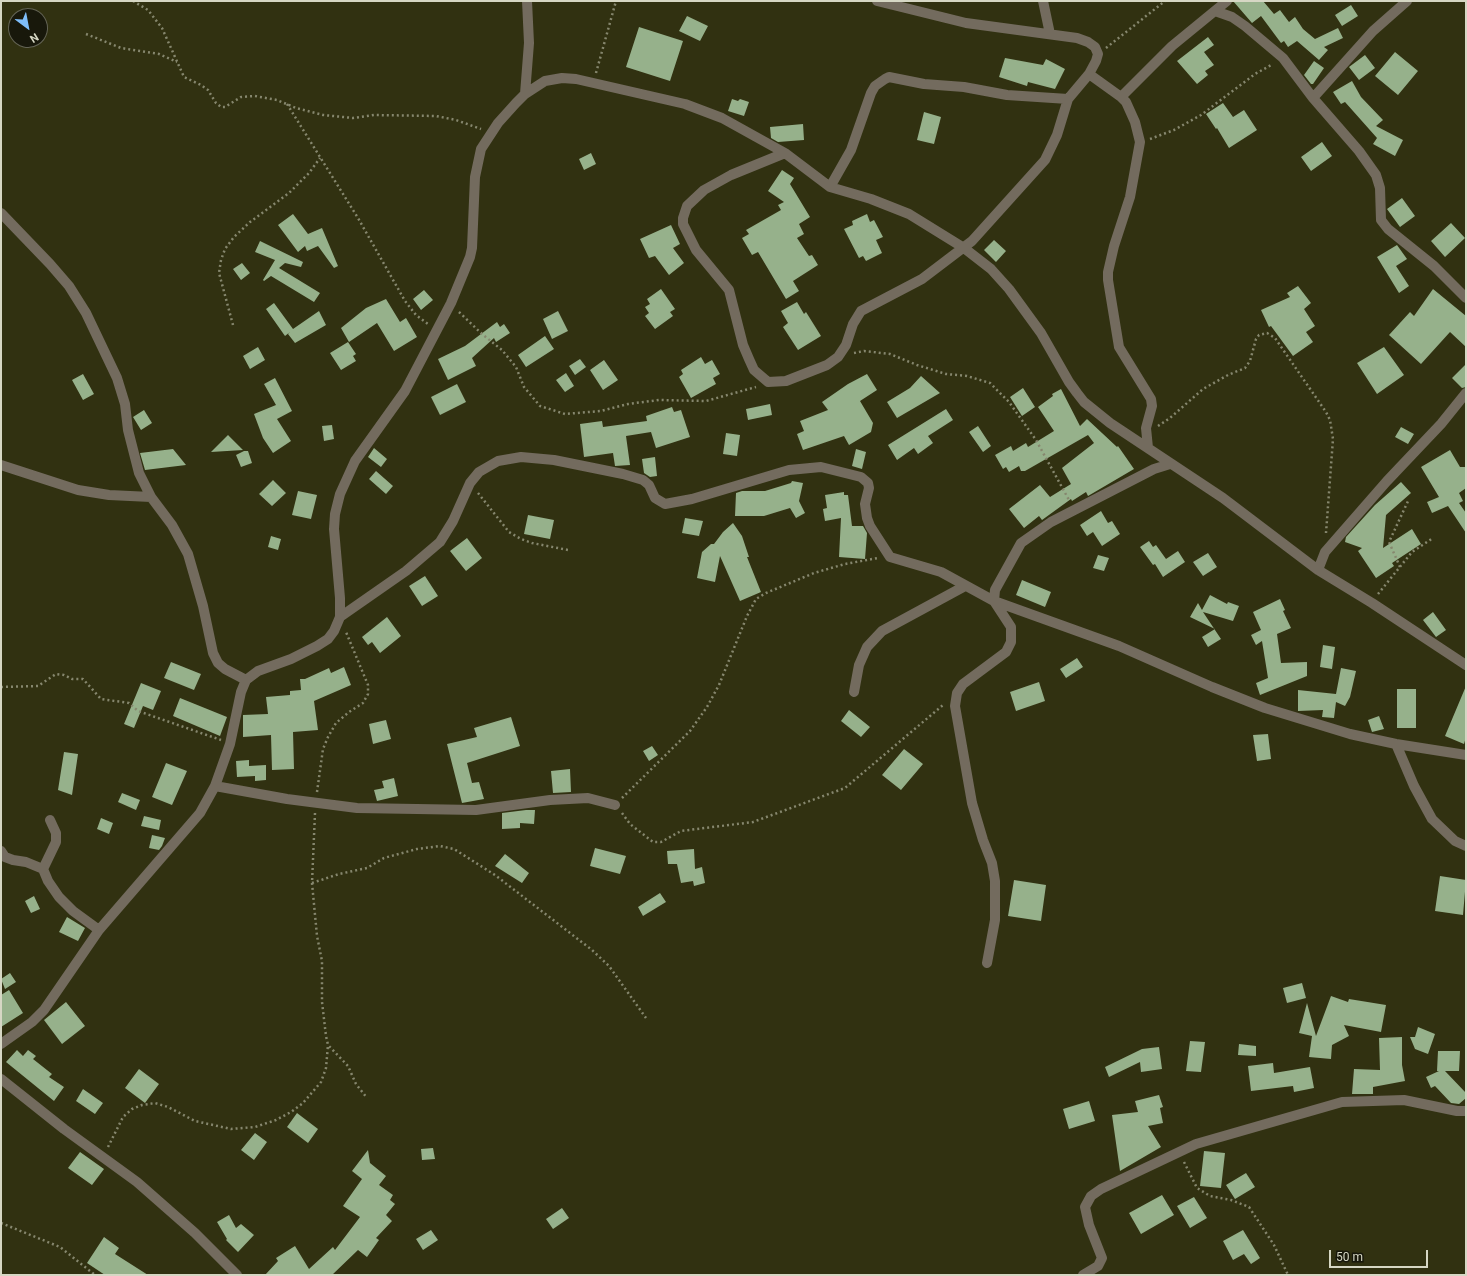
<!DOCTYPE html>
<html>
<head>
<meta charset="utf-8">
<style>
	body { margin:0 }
	#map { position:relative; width:1467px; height:1276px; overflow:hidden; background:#313111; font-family:Roboto,sans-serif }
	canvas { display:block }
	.frame { position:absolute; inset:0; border:2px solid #d6d7c4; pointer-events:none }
	.north { position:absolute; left:8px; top:8px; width:40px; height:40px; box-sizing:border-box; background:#18180b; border:1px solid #646455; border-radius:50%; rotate:148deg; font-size:11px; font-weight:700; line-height:16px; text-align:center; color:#d6d7c4 }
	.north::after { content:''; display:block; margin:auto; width:14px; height:18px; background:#7ebdf9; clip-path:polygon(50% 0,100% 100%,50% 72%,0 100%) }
	.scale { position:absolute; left:1329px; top:1250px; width:99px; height:18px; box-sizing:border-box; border:2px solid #d6d7c4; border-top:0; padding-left:5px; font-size:12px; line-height:14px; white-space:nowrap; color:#d6d7c4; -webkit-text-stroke:3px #18180b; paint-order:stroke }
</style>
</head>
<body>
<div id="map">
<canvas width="1467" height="1276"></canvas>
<div class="frame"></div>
<div class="north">N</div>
<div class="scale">50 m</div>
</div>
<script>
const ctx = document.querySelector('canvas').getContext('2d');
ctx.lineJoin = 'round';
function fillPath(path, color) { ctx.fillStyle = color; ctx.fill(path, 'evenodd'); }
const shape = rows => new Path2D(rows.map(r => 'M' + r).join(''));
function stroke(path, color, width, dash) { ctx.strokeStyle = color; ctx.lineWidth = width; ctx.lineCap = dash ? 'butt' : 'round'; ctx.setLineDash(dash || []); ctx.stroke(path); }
fillPath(shape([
	[1233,1,1263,1,1274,14,1280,10,1289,22,1295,17,1303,29,1315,39,1338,28,1343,38,1324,47,1328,50,1319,60,1297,41,1288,47,1284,41,1281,43,1261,16,1252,23],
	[1351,5,1358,16,1342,26,1335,15],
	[687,16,708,26,700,41,679,31],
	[639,27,683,41,670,81,626,67],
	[1208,37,1214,45,1204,52,1214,65,1205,71,1208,75,1197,84,1177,61],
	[1395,52,1418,71,1398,95,1375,76],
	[1365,55,1375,68,1359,80,1349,67],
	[1005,58,1043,65,1046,59,1065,69,1055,89,1028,82,1027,86,999,77],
	[1314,61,1324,68,1313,84,1311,84,1304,75],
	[1352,81,1361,97,1383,120,1376,126,1403,140,1395,156,1373,144,1377,138,1345,102,1341,104,1333,92],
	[732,99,738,101,740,99,749,102,744,116,728,111],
	[1223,103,1233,117,1244,110,1257,130,1229,148,1217,128,1216,129,1206,114],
	[924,112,941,117,934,144,917,140],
	[803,124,804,140,778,142,771,138,770,127],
	[1322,142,1332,156,1311,171,1301,157],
	[591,153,596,164,584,170,579,159],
	[782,170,794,178,790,184,810,217,799,224,804,234,797,238,809,256,812,255,818,265,793,281,799,291,786,299,758,252,752,255,742,238,749,234,746,230,781,210,778,205,784,202,768,191],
	[1402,198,1415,216,1400,227,1387,209],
	[293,214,308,234,322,228,338,266,334,268,318,246,307,251,305,246,298,252,278,225],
	[867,214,870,222,874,220,883,237,876,240,882,253,866,261,863,256,859,258,844,229,853,225,852,221],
	[1451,223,1465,238,1445,257,1431,241],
	[671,225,680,244,673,248,684,263,669,275,655,256,649,258,640,239],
	[994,240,1006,251,996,262,984,250],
	[260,241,303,262,301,267,285,263,279,268,320,293,314,302,271,276,264,281,263,280,275,260,255,252],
	[1397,245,1407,259,1396,266,1409,286,1399,293,1377,257],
	[242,263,250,273,241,280,233,269],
	[1298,286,1311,303,1304,309,1315,326,1306,332,1313,342,1293,356,1271,326,1269,327,1261,310,1290,297,1287,293],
	[661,289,675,309,670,312,673,316,655,329,645,316,649,313,645,307,650,304,647,299],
	[1433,289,1466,316,1466,347,1450,332,1421,364,1389,335,1410,312,1414,316],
	[424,290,433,300,421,310,413,299],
	[386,299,400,322,406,318,417,337,394,351,377,323,349,342,341,328,366,308],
	[797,302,804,314,806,312,821,336,798,350,783,327,788,323,781,311],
	[274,303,293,329,319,311,326,325,295,343,288,334,290,332,285,336,266,309],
	[558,311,568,331,552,339,543,319],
	[497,322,500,327,504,324,510,333,496,342,494,338,472,358,476,366,448,380,438,359,465,346],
	[545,336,554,349,526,367,518,355],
	[348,342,356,354,353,356,356,361,341,370,330,353],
	[258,347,265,360,250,369,243,356],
	[1384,347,1404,375,1377,394,1357,363],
	[701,357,705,364,712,360,720,374,713,378,716,384,691,398,679,377,683,374,681,370],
	[580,359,586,367,575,375,569,366],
	[604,360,618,380,603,390,590,370],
	[1466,364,1466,387,1462,388,1452,378],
	[566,373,574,386,565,392,556,380],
	[83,374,94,394,83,400,72,380],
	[867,374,877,390,860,401,873,423,871,432,849,445,844,436,803,450,797,434,804,431,800,421,828,410,822,402,848,384],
	[921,376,940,393,897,418,887,402,910,388],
	[275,378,292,411,277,419,291,441,273,453,263,438,254,414,276,405,264,384],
	[457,384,466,402,440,415,431,397],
	[1023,388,1035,407,1022,416,1010,397],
	[1061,389,1080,426,1087,419,1117,447,1118,446,1134,469,1088,496,1086,492,1072,501,1071,499,1042,520,1039,516,1024,528,1009,509,1040,485,1050,497,1071,484,1062,468,1094,443,1088,435,1025,471,1021,471,1019,466,1009,472,1006,467,1003,469,995,455,1011,446,1013,451,1026,443,1028,447,1054,431,1038,407,1053,396,1052,394],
	[770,404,772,415,748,420,746,409],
	[672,407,674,412,681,410,690,437,656,448,651,432,626,436,630,465,615,466,613,453,584,457,580,424,602,421,603,427,647,421,646,416],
	[946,409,953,420,928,436,933,443,918,454,914,448,897,460,888,445],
	[144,410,152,423,141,430,133,417],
	[332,425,334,439,324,441,322,426],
	[978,426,991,446,983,452,969,432],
	[1401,427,1414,434,1408,444,1395,437],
	[726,433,740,435,737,456,723,454],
	[228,435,243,450,211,452],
	[374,448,387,459,381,467,368,457],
	[173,449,186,465,145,470,140,453],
	[856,449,866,452,862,469,852,466],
	[1450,450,1460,467,1466,467,1466,488,1459,493,1463,501,1459,503,1466,513,1466,533,1448,506,1432,513,1427,502,1439,497,1421,467],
	[244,451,248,451,252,463,241,467,236,455],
	[655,457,657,476,650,477,644,473,642,459],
	[376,471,393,486,386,494,369,479],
	[273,480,286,493,272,506,259,494],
	[792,481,803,483,799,501,805,513,796,518,790,508,764,516,735,516,736,493,742,491,765,491,791,483],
	[1401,482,1411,493,1386,515,1383,548,1412,529,1421,544,1392,563,1394,566,1376,578,1358,551,1362,548,1345,542,1346,537,1375,505],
	[298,491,317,495,311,519,292,515],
	[844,492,844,495,848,495,852,526,863,526,867,533,865,559,839,557,841,518,825,521,823,509,827,508,825,495],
	[1101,511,1108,523,1112,521,1120,534,1102,546,1093,532,1087,536,1080,525],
	[528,515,554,520,550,539,524,534],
	[685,518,703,521,699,536,682,533],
	[733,523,742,536,749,557,747,557,761,592,740,601,720,556,715,582,697,578,702,552,711,544,714,544,723,532],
	[271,536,281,539,278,550,268,547],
	[467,538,482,558,466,571,450,551],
	[1149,541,1153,547,1156,545,1166,559,1178,551,1185,562,1163,577,1155,564,1153,565,1140,547],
	[1208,553,1217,567,1203,576,1193,562],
	[1098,555,1109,558,1104,571,1093,568],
	[425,576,438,596,422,606,409,586],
	[1022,580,1051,592,1045,607,1016,595],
	[1210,595,1227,604,1228,602,1239,606,1233,621,1203,612,1221,639,1208,647,1202,637,1215,629,1190,617,1198,603,1202,610],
	[1280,599,1285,610,1283,611,1291,628,1277,634,1281,663,1307,662,1307,676,1260,695,1256,683,1268,678,1262,641,1256,645,1251,635,1261,630,1253,612],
	[1433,612,1446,630,1436,637,1423,620],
	[387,617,401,636,380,653,372,642,368,645,362,637],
	[1323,645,1335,647,1332,669,1320,667],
	[1077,658,1083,667,1066,678,1060,669],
	[171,662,201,674,194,690,164,678],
	[344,667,351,685,314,701,318,730,293,732,294,769,272,770,271,735,243,737,243,715,268,714,266,697,290,695,290,691,301,690,300,679,305,679,329,668,331,673],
	[1341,668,1356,671,1350,697,1345,706,1336,702,1334,718,1322,717,1323,710,1298,711,1298,690,1336,694],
	[1039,682,1045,701,1016,711,1010,692],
	[141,683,161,691,153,710,143,706,134,728,124,724],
	[1466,686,1466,737,1464,744,1445,736],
	[1397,689,1416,689,1416,728,1397,728],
	[180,698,227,717,220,736,173,716],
	[849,710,870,727,861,737,841,721],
	[1379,716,1384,729,1372,732,1368,720],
	[511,717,520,746,467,763,472,783,479,782,484,799,462,803,447,744,477,737,474,728],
	[386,720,391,739,373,744,369,724],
	[1268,734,1271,759,1257,761,1253,735],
	[652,746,658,755,649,761,643,751],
	[904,749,923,764,901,790,882,775],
	[64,752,78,754,72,795,58,790],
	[249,760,249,766,266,765,266,780,255,781,255,776,237,777,236,761],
	[166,763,187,771,172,805,152,797],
	[570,769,571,792,553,793,551,771],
	[394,778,398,796,377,801,374,790,384,788,382,781],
	[122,793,140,800,136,810,118,802],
	[526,810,535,810,534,824,520,823,520,828,502,829,502,813],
	[144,816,161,820,159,830,141,826],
	[101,818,113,823,109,834,97,829],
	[152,835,165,838,162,846,159,850,149,848],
	[595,848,626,856,620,874,590,866],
	[694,849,695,869,702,867,705,883,694,886,693,881,681,883,677,864,668,864,667,851],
	[505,854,529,873,522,883,495,866],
	[1440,876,1466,880,1463,915,1435,911],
	[1014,880,1046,885,1041,921,1008,916],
	[660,893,666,902,643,916,638,907],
	[34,896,40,909,31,913,25,901],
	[67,917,85,928,78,941,59,932],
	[10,973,16,982,5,989,1,979],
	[1302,983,1306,998,1287,1003,1283,988],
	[9,990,23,1013,1,1027,1,995],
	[1331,996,1348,1002,1349,999,1386,1005,1381,1032,1344,1025,1349,1036,1332,1045,1331,1059,1309,1057,1312,1036,1299,1033,1307,1003,1316,1036],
	[66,1002,85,1026,62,1044,44,1020],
	[1418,1027,1435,1034,1428,1054,1415,1049,1410,1037,1415,1037],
	[1402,1037,1402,1065,1405,1081,1373,1087,1373,1094,1352,1094,1354,1069,1380,1070,1379,1038],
	[1190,1041,1205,1042,1201,1072,1186,1071],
	[1239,1044,1256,1046,1256,1056,1238,1055],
	[1159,1047,1162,1069,1141,1072,1140,1062,1109,1077,1105,1067,1142,1049],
	[17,1050,23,1056,28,1050,36,1056,33,1059,52,1074,49,1077,64,1087,54,1101,6,1062],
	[1438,1051,1460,1051,1459,1071,1445,1071,1466,1093,1466,1098,1459,1104,1451,1103,1435,1086,1431,1088,1426,1077,1439,1071,1437,1071],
	[1273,1063,1274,1073,1310,1067,1314,1088,1294,1092,1293,1086,1251,1091,1248,1066],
	[139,1069,159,1084,145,1103,125,1088],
	[83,1089,103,1103,95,1114,76,1101],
	[1159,1095,1163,1107,1160,1108,1163,1123,1148,1126,1161,1147,1120,1171,1112,1115,1138,1112,1135,1101],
	[1089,1101,1095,1121,1069,1129,1063,1109],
	[297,1113,318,1129,308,1143,287,1127],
	[255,1133,267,1142,254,1160,241,1150],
	[433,1148,435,1159,422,1160,421,1149],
	[368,1150,370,1163,386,1176,379,1185,393,1195,390,1200,395,1204,386,1215,392,1221,376,1238,379,1240,367,1257,358,1250,332,1275,265,1275,278,1261,276,1258,295,1246,309,1269,333,1247,335,1250,360,1217,343,1206,362,1179,352,1171],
	[1204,1151,1225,1153,1221,1188,1200,1186],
	[80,1152,104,1169,92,1185,68,1168],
	[1246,1173,1255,1187,1235,1199,1226,1185],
	[1162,1195,1174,1215,1141,1234,1129,1213],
	[1194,1197,1207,1218,1190,1228,1177,1206],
	[562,1208,569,1218,553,1229,546,1219],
	[229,1215,236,1228,241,1224,254,1235,238,1252,226,1240,227,1239,217,1222],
	[431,1230,438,1240,423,1250,416,1239],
	[1243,1230,1260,1258,1251,1264,1244,1254,1233,1260,1223,1241],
	[104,1237,119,1248,115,1254,148,1275,105,1275,87,1263]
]), '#96b18b');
stroke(shape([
	[133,1,148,10,162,28,184,77,201,85,208,90,216,103,221,107,225,107,241,97,255,96,277,100,296,108,323,115,353,118,374,115,436,116,456,120,481,129],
	[86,34,121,48,159,54,177,62],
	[1106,48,1165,1],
	[596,73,616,1],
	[287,104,358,218,405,301,416,315,428,324],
	[1150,139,1174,130,1201,115,1255,74,1273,64],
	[459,312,482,334,502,350,516,367,524,387,540,406,565,414,601,411,628,404,659,400,706,401,756,387],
	[233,325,219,273,221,260,225,249,234,237,250,222,289,193,309,173,320,158],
	[854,353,864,351,890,354,917,365,946,374,967,376,990,383,1009,402,1036,440,1069,500],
	[1158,426,1170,418,1203,389,1228,375,1245,368,1250,361,1256,339,1259,335,1267,333,1275,338,1326,412,1330,420,1333,439,1326,533],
	[478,493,509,532,521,539,532,543,568,550],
	[1400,567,1389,542,1409,499],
	[1378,594,1412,552,1433,538],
	[1,687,38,686,56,674,64,675,72,679,83,679,101,699,129,703,138,711,221,740],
	[317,792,323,749,328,737,336,723,349,712,363,703,368,694,368,685,346,632],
	[622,798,690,731,707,707,719,685,747,616,756,599,766,593,814,573,845,564,878,558],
	[315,813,312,883,317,936,322,961,322,1002,326,1036,328,1045,348,1066,356,1084,367,1098],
	[622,813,630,824,653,842,661,842,681,831,753,822,845,788,943,705],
	[312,883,339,874,367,868,384,858,417,849,440,846,454,849,495,875,592,950,609,966,646,1018],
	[108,1147,123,1117,132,1109,142,1105,155,1103,168,1107,195,1121,231,1129,255,1127,276,1120,291,1112,303,1103,321,1082,326,1068,328,1045],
	[1184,1162,1197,1188,1210,1196,1231,1200,1249,1207,1274,1245,1288,1275],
	[1,1223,60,1247,95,1275]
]), '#86876e', 2.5, [2, 3]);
stroke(shape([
	[1043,1,1050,34],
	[1215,11,1232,17,1245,26,1283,58,1313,98,1359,151,1376,175,1380,188,1381,220,1388,229,1434,266,1466,298],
	[1089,74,1121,97,1126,102,1135,122,1140,142,1130,197,1114,246,1108,272,1108,280,1119,347,1151,399,1152,406,1146,428,1148,448],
	[525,94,529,43,527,1],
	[1121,97,1172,46,1227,1],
	[1313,98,1373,31,1407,1],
	[785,153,731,175,704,190,687,206,683,218,683,224,696,250,729,290,743,345,749,359,754,370,768,382,786,381,827,365,838,357,846,345,853,324,861,311,922,279,972,241,1045,160,1057,135,1068,99,1089,74,1096,61,1098,54,1095,47,1088,42,1077,38,966,23,877,1],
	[830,187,851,150,871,93,875,86,885,79,889,77,924,84,964,87,1007,95,1068,99],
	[1,213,50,264,69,286,86,313,117,378,125,404,128,430,139,473,151,497,172,525,188,554,203,606,213,653,218,663,225,669,246,680],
	[1,465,78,490,109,495,151,497],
	[1318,570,1325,552,1387,481,1441,424,1466,393],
	[340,617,406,571,440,542,453,521,470,483,479,472,498,461,521,457,554,460,623,474,643,480,649,485,655,498,665,504,692,499,789,470,821,467,861,477,868,483,869,488,865,504,867,518,870,526,890,557,941,572,994,601,1119,646,1212,687,1265,708,1350,734,1396,744,1466,755],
	[854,692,859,665,867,647,882,631,965,586],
	[1396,744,1414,786,1432,819,1455,841,1466,846],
	[215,786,287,799,357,808,476,810,550,800,588,798,615,805],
	[50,820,56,833,56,842,43,869,48,881,59,897,73,911,99,930],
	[1,851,5,857,13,860,26,862,43,869],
	[987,963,995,920,995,881,992,863,983,840,972,803,955,706,957,693,963,684,1006,652,1011,642,1011,627,994,601,995,590,1021,543,1051,522,1154,469,1170,464],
	[1,1044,32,1022,44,1010,99,930,200,813,215,786,230,744,241,692,246,680,258,671,291,659,317,646,328,639,334,631,340,617,340,598,334,529,335,514,340,494,355,461,405,391,451,303,470,257,472,248,475,177,481,149,498,123,516,103,525,94,545,81,562,78,576,79,685,104,722,118,785,153,830,187,871,199,909,214,964,248,991,269,1009,289,1041,333,1069,382,1077,393,1084,402,1110,423,1223,498,1318,570,1372,603,1466,665],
	[1,1079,64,1129,137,1182,195,1233,237,1275],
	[1083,1275,1098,1266,1102,1258,1089,1225,1085,1207,1091,1196,1101,1189,1196,1144,1342,1102,1404,1100,1457,1111,1466,1111]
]), '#736b5e', 10);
</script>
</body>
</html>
